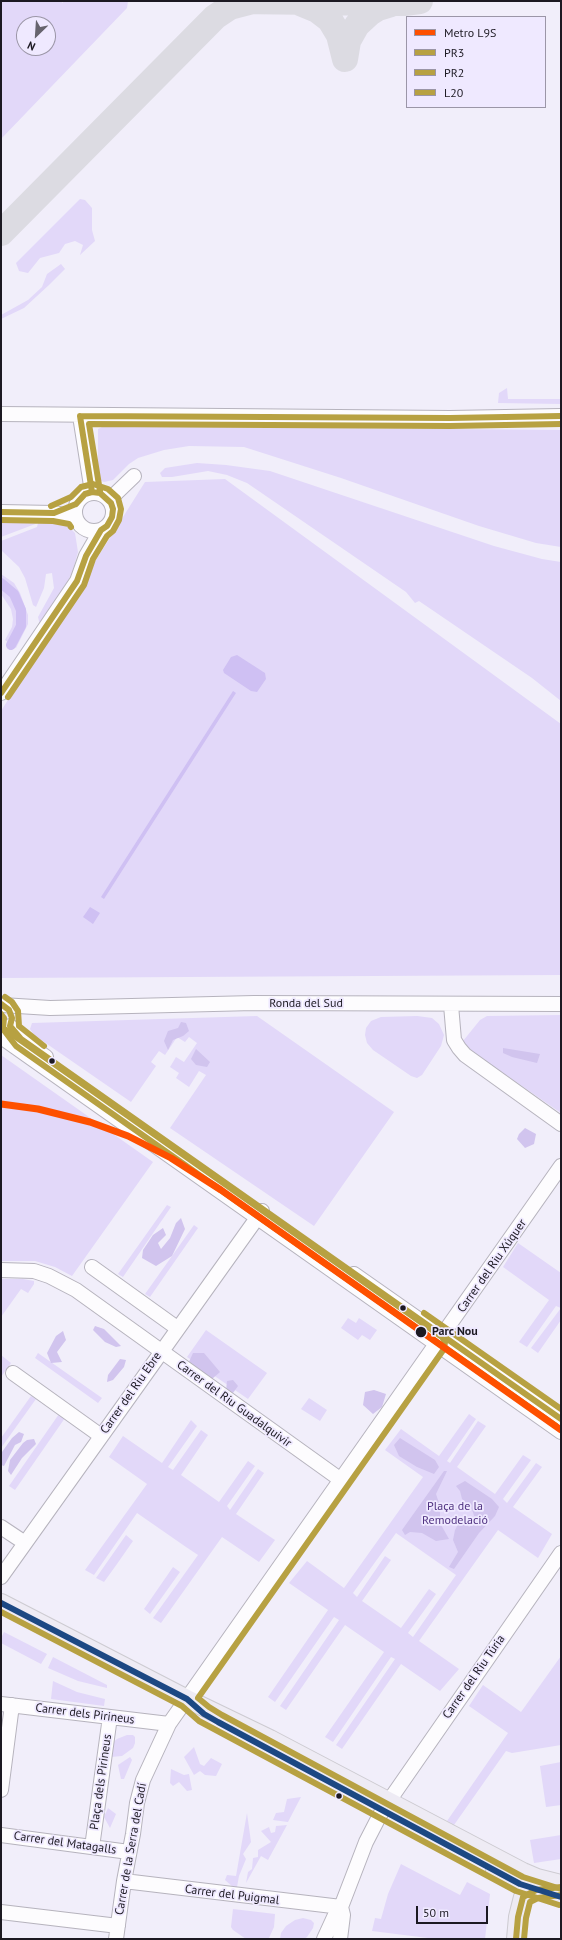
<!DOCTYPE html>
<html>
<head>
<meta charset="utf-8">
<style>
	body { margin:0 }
	#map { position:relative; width:562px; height:1940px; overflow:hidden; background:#f1eefa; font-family:"PT Sans",sans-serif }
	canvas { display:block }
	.frame { position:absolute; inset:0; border:2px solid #1c1922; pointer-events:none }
	.legend { position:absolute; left:406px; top:16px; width:140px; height:92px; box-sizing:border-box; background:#efe9ff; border:1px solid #9b96a7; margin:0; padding:5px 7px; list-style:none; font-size:12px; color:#1c1922 }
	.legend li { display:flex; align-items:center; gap:8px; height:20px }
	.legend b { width:20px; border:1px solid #9b96a7 }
	.north { position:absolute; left:16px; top:16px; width:40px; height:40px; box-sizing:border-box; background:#efe9ff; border:1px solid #9b96a7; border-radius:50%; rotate:205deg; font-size:11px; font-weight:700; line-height:16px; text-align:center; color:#1c1922 }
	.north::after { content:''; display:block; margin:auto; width:14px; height:18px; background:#67646e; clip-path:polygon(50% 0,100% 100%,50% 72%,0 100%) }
	.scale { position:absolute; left:416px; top:1906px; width:72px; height:18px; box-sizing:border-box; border:2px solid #1c1922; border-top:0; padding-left:5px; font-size:12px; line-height:14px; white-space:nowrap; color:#1c1922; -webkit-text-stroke:3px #efe9ff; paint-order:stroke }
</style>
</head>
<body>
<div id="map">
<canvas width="562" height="1940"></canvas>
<div class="frame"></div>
<ul class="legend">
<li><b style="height:5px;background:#fe5000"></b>Metro L9S</li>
<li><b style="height:5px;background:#b7a142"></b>PR3</li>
<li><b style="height:5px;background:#b7a142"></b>PR2</li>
<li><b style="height:5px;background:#b7a142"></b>L20</li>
</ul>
<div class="north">N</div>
<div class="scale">50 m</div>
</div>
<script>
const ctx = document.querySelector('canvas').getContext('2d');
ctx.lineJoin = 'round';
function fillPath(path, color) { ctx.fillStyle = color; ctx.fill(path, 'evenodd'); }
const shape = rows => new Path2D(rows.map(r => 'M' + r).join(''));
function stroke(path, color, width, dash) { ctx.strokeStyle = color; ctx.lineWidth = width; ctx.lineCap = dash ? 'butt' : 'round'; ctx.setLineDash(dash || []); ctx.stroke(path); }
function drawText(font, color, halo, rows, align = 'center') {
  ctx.font = font + ' "PT Sans",sans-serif'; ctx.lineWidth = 3.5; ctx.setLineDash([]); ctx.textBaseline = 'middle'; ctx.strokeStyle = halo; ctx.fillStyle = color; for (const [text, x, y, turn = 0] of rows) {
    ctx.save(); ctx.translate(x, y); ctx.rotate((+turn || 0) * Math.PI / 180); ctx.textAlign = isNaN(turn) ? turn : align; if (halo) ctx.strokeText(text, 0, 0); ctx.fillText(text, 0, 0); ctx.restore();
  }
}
fillPath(shape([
	[1,1,60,1,63,3,63,1,128,1,127,8,1,139],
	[24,24,48,24,48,48,24,48],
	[80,199,85,200,92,208,92,230,95,241,80,255,83,245,75,241,65,244,59,253,40,258,28,273,19,271,16,263],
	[61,264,65,269,49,285,24,308,1,319,1,315,28,300,42,287,47,274],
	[507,388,508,399,561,399,561,404,498,403,499,393],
	[104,426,561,430,561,547,536,543,479,526,341,478,244,447,189,446,164,450,138,458,129,464,113,480,104,482,99,480,93,462,98,459,98,429],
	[197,463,226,465,270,471,494,546,542,559,561,562,561,701,532,678,419,601,415,603,406,592,247,483,227,475,208,471,172,477,162,477,160,473,165,468],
	[225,479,561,724,561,975,1,978,1,711,145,482],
	[1,518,55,519,64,522,75,533,78,552,74,566,69,579,40,625,38,617,54,588,52,573,46,574,44,588,36,607,33,605,25,578,19,567,1,550,1,541,37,527,38,523,1,537],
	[1,574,14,583,20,593,28,615,28,624,16,648,5,640,12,627,13,619,11,609,1,594],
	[561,1015,561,1113,464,1046,463,1041,480,1020,487,1016],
	[257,1016,394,1112,314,1226,170,1128,206,1075,199,1071,189,1087,176,1078,179,1073,170,1067,176,1057,184,1062,197,1043,189,1037,185,1042,177,1037,165,1055,159,1051,151,1062,156,1066,131,1102,34,1035,30,1029,32,1023],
	[417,1016,432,1018,439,1024,444,1035,441,1046,422,1075,417,1078,411,1076,373,1050,367,1043,365,1035,366,1028,371,1021,381,1017],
	[1,1055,153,1162,72,1276,55,1267,35,1261,1,1261],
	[167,1205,171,1207,123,1277,118,1274],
	[194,1225,198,1228,150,1297,145,1294],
	[518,1243,561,1273,561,1320,538,1353,531,1348,561,1308,556,1306,527,1347,519,1342,549,1300,503,1267],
	[1,1279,23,1279,34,1281,34,1284,28,1293,21,1289,1,1317],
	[348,1318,356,1323,359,1318,377,1330,370,1340,362,1335,358,1340,341,1328],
	[206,1330,267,1373,248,1399,187,1357],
	[38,1353,102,1398,98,1403,35,1358],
	[1,1355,11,1363,1,1377],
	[31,1396,36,1399,1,1448,1,1438],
	[309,1398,327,1410,320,1421,301,1409],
	[59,1414,65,1418,15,1490,9,1486],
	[469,1414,476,1419,447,1461,450,1463,478,1421,486,1426,457,1467,495,1494,523,1455,531,1460,503,1499,507,1503,536,1463,542,1467,513,1507,552,1534,538,1558,498,1530,419,1641,459,1669,440,1691,401,1664,342,1749,336,1745,395,1659,391,1657,333,1742,325,1737,384,1652,345,1625,286,1710,280,1706,339,1620,334,1617,275,1702,268,1697,328,1610,289,1583,307,1561,344,1588,423,1477,385,1450,401,1429,439,1456],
	[396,1533,456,1575,413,1637,408,1633,436,1594,429,1589,401,1628,362,1601,391,1560,385,1556,357,1597,353,1593],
	[191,1420,197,1426,168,1467,173,1470,201,1430,208,1435,181,1475,219,1502,248,1461,255,1466,227,1506,230,1510,258,1469,264,1473,236,1514,275,1540,259,1562,222,1537,161,1623,153,1618,198,1555,186,1547,137,1513,94,1575,85,1570,147,1484,109,1457,123,1436,162,1463],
	[126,1535,133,1541,117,1564,104,1582,96,1578],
	[173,1567,180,1572,150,1614,144,1609],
	[4,1632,47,1654,41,1664,1,1643,1,1638],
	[561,1656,561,1745,512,1753,506,1751,454,1825,447,1821,508,1733,469,1706,483,1685,521,1712],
	[53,1657,107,1685,107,1688,78,1681,48,1668],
	[53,1681,77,1692,105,1699,104,1706,51,1699],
	[127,1735,133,1735,135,1737,135,1743,133,1748,122,1756,111,1757,111,1744,117,1739],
	[194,1747,200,1764,204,1766,211,1758,222,1764,216,1776,205,1775,200,1771,194,1775,184,1757],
	[130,1757,132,1760,124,1779,121,1779,118,1765],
	[561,1762,561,1805,546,1807,540,1766],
	[171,1769,184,1775,189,1774,192,1790,187,1791,179,1782,173,1786,170,1783],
	[301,1797,288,1822,273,1820,276,1813,284,1812,287,1799],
	[108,1808,116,1814,110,1828,104,1817],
	[247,1813,251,1842,243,1854,246,1859,239,1876,237,1887,233,1887,225,1880,227,1875,236,1876],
	[287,1825,268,1860,261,1856,246,1883,248,1872,252,1869,253,1858,258,1857,258,1850,271,1842,261,1831,269,1827,271,1833,275,1832,276,1826],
	[561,1835,561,1859,534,1863,530,1840],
	[401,1864,460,1895,467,1882,490,1894,485,1939,436,1939,372,1931,375,1918,381,1919,388,1894],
	[233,1909,275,1914,274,1927,269,1938,246,1939,233,1930,231,1927],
	[303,1918,311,1920,314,1923,313,1928,307,1937,304,1939,280,1939,281,1933,286,1926,295,1920]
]), '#e2d8f9');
fillPath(shape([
	[181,1022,186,1023,189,1031,183,1036,173,1040,168,1050,164,1041,168,1031,178,1028],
	[503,1048,540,1054,537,1063,512,1057,503,1053],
	[196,1049,210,1062,207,1067,196,1065,191,1059],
	[525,1128,536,1134,534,1144,525,1148,517,1139,519,1134],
	[181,1218,185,1229,172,1256,156,1266,142,1258,143,1250,153,1235,163,1228,166,1235,158,1243,161,1249,170,1238,176,1223],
	[95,1326,104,1329,121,1346,116,1347,105,1342,93,1330],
	[63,1331,66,1340,57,1352,62,1362,51,1363,47,1353,56,1336],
	[193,1353,204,1353,220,1372,212,1379,188,1364],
	[120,1359,126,1360,124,1367,113,1380,107,1382,108,1375],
	[233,1380,238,1386,233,1393,226,1391,227,1381],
	[374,1390,386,1394,382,1407,373,1414,363,1405,365,1392],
	[19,1432,24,1434,21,1442,15,1445,4,1466,1,1465,2,1452,12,1438],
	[400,1438,435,1460,439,1467,434,1474,417,1467,399,1456,394,1445],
	[34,1439,36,1444,22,1458,11,1475,8,1471,10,1460,23,1443,27,1440],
	[444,1471,447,1471,436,1494,440,1506,440,1523,449,1539,436,1541,422,1533,410,1532,405,1535,402,1530],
	[465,1481,492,1499,499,1507,495,1516,479,1533,454,1569,449,1567,458,1552,453,1540,455,1530,462,1517,469,1527,476,1521,471,1507,462,1499,460,1491,456,1486]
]), '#d1c4ee');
fillPath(shape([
	[237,655,265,673,266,679,257,692,251,691,224,673,223,670,231,657],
	[233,691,236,693,104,899,101,897],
	[90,907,100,913,93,924,83,917]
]), '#cfc0f3');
stroke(shape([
	[1,583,14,594,21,610,21,626,11,645]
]), '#cfc0f3', 10);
stroke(shape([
	[237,1,404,3,420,1],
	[300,3,317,10,330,20,339,35,345,59],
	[345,59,348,41,357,25,370,13,378,8,391,4],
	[1,233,215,17,230,7,253,1]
]), '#dcdbe2', 26);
const minor = shape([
	[1,414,450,418,561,416],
	[80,416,92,492],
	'75 512a19 19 0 1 1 38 0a19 19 0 1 1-38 0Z',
	[109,500,134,476],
	[1,512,54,513,75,517],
	[1,693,77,581,86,556,101,530],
	[2,1005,50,1008,254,1003,561,1004],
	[451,1005,454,1040,459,1048,465,1055,561,1124],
	[10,1026,21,1039,46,1057],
	[1,1037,561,1432],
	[92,1267,177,1328],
	[1,1270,34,1271,49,1276,76,1290,341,1480],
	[354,1274,561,1419],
	[13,1373,101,1436],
	[1,1527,25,1543],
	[1,1577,262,1211],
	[1,1704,169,1724],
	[1,1790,12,1705],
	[1,1835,129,1852],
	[93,1840,109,1724],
	[124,1881,341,1907],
	[1,1912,118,1926],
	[116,1939,124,1881,133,1834,137,1803,143,1780,169,1724,561,1166],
	[324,1939,335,1915,341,1907,366,1842,382,1811,561,1553],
	[340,1939,343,1915,341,1907]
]);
const major = shape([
	[1,1603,187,1699,270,1739,523,1872,537,1878,561,1884],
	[495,1871,520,1884,561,1897],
	[516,1939,518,1917,523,1897,530,1892,544,1889]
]);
stroke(minor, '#b6b3bd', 16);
stroke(major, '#cdcbd1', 20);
stroke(minor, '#fdfcfe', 14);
stroke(major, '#eeebf4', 18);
stroke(shape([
	[80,416,450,418,561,416],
	[80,416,92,492],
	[1,512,54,513,76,504],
	[1,693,77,581,86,556,101,530,107,526,112,517,113,509,111,503,100,493,92,492,85,494,76,504],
	[1,1004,9,1010,12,1018,10,1026,21,1039,561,1419],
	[516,1939,518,1917,523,1897,536,1890,561,1887]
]), '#b7a142', 6);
stroke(shape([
	[100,491,89,424,450,426,561,424],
	[1,520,53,521,69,524,71,527],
	[8,697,84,585,93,559,107,536,113,531,119,520,121,509,118,498,108,489,93,484,81,487,71,497,51,506],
	[1,1014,4,1018,3,1029,16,1046,556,1426],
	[524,1939,526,1918,530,1902,538,1898,561,1895]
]), '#b7a142', 6);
stroke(shape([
	[5,997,12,1002,18,1011,19,1026,44,1046],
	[6,1030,442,1337,445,1342,444,1349,198,1698,209,1707,222,1715,523,1877,561,1889],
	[424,1313,561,1409]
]), '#b7a142', 6);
stroke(shape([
	[1,1603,187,1699,204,1714,218,1722,520,1884,561,1897]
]), '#1c4883', 6);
stroke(shape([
	[1,1612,182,1706,199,1721,214,1729,516,1891,559,1905]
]), '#b7a142', 6);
stroke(shape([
	[1,1104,38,1109,90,1122,128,1136,171,1158,221,1190,561,1430]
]), '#fe5000', 7);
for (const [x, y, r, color] of [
	[52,1061,3.5,"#1c1922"],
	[403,1308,3.5,"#1c1922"],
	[421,1332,6,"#1c1922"],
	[339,1796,3.5,"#1c1922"]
]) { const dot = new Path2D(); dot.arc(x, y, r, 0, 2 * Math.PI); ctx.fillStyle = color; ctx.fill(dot); stroke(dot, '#efe9ff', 1.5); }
drawText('12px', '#1c1922', '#efe9ff', [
	["Ronda del Sud",306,1004],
	["Carrer del Riu Xúquer",492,1266,-55],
	["Carrer del Riu Ebre",131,1393,-55],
	["Carrer del Riu Guadalquivir",234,1404,36],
	["Carrer del Riu Túria",474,1677,-55],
	["Carrer dels Pirineus",85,1714,7],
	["Plaça dels Pirineus",101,1782,-82],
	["Carrer del Matagalls",65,1843,8],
	["Carrer de la Serra del Cadí",131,1849,-80],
	["Carrer del Puigmal",232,1895,7]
]);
drawText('bold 12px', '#1c1922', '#efe9ff', [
	["Parc Nou",432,1332]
], 'left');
drawText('12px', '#503281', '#efe9ff', [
	["Plaça de la",455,1507],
	["Remodelació",455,1521]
]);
</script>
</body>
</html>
